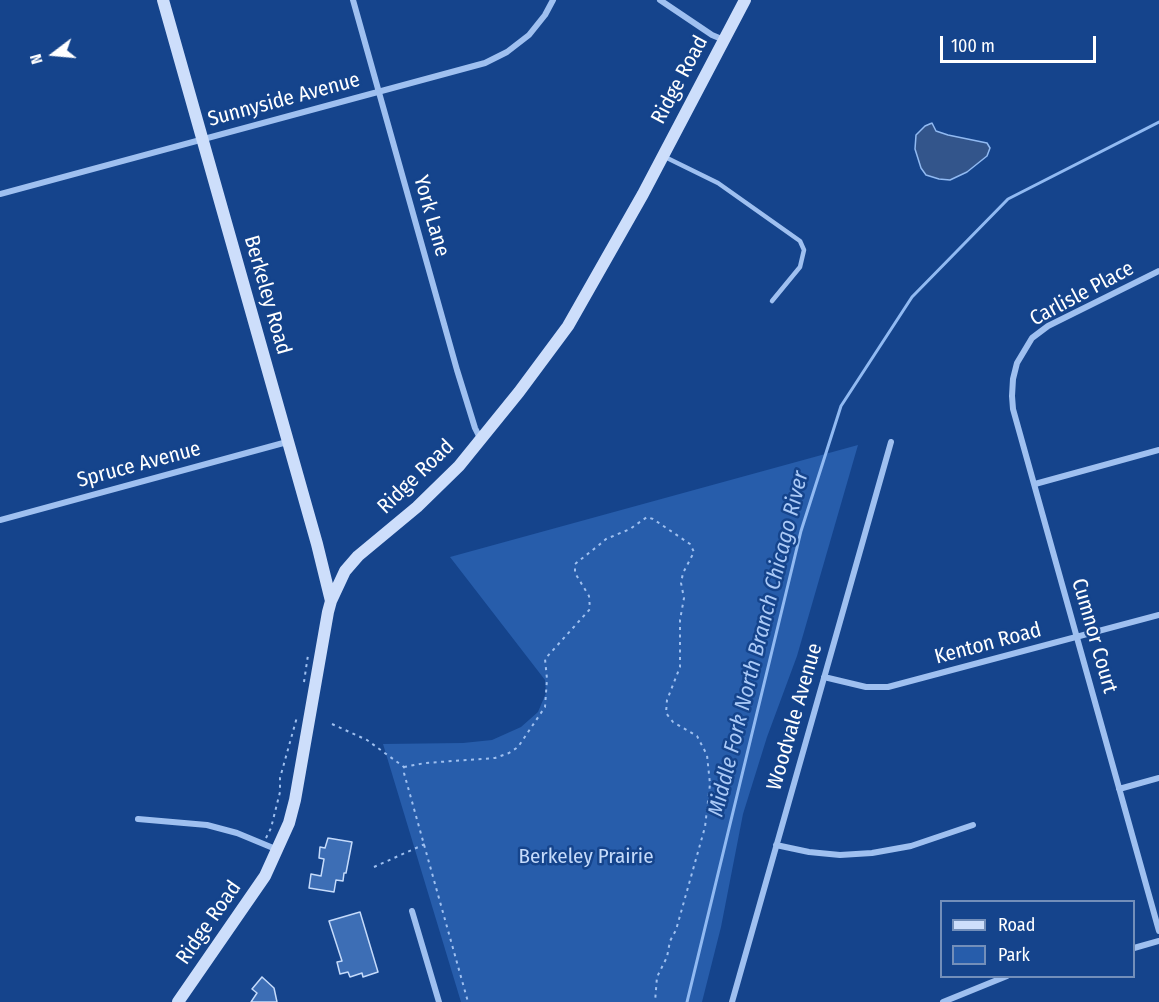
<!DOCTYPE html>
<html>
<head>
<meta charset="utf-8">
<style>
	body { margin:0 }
	#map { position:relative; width:1159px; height:1002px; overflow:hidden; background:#15448c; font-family:"Fira Sans Condensed",sans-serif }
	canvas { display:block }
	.legend { position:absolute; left:940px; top:900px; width:195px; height:78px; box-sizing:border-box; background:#15448c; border:2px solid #738fba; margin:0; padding:8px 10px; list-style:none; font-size:18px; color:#fff }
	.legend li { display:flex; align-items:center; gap:12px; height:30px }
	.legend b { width:30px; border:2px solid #738fba }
	.north { position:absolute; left:24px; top:24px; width:60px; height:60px; -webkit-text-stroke:4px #15448c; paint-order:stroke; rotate:254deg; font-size:16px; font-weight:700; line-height:24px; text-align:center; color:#fff }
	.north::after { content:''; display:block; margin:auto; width:21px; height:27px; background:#fff; clip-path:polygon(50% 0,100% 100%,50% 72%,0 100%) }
	.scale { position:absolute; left:940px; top:36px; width:156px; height:27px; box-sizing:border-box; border:3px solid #fff; border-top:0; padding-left:8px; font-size:18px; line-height:21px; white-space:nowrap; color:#fff; -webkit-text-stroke:4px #15448c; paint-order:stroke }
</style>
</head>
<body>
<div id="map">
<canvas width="1159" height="1002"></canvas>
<ul class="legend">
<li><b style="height:8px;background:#cddefb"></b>Road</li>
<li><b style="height:16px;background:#275dab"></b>Park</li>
</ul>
<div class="north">N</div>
<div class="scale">100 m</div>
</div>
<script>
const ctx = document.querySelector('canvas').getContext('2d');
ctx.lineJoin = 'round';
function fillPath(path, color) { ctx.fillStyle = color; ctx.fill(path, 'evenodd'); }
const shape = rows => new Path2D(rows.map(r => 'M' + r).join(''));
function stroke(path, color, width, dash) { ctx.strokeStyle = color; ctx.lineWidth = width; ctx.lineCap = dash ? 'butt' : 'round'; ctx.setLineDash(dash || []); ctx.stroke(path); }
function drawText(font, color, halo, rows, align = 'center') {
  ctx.font = font + ' "Fira Sans Condensed",sans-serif'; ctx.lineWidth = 5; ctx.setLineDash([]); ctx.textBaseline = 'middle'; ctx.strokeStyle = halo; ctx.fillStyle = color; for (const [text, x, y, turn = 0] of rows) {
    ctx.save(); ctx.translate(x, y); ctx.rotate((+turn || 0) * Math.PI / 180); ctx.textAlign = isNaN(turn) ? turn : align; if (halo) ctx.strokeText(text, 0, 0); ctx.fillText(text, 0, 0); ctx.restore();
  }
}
fillPath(shape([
	[858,445,797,656,767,737,743,814,721,927,702,1002,461,1002,383,744,463,743,492,740,521,727,538,712,546,693,545,680,450,557]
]), '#275dab');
const water = shape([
	[932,123,936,131,948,135,987,143,990,148,987,156,967,172,950,180,939,179,926,175,921,168,915,149,916,135,925,126,932,123]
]);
fillPath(water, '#33558b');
stroke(water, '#91baf2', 1.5);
stroke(shape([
	[687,1002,801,531,841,406,912,297,1008,199,1159,122]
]), '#91baf2', 3);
const building = shape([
	[328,838,352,842,346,873,344,873,343,881,336,880,334,892,309,888,311,874,321,876,324,859,319,858,320,847,325,848,328,838],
	[360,912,378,972,363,977,362,973,350,977,348,972,340,974,337,962,342,961,329,921,360,912],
	[262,977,274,988,277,1002,251,1002,257,993,252,989,262,977]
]);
fillPath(building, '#3d6eb5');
stroke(building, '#c5dbfb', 1.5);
stroke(shape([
	[304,682,308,655],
	[332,724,367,740,404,767,404,773,468,1002],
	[404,767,425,763,495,758,509,753,518,747,545,707,547,679,545,659,590,609,589,596,575,573,575,564,599,545,606,539,630,529,647,517,653,519,690,544,694,552,683,573,681,583,684,598,680,620,680,667,667,700,666,713,673,722,697,736,707,755,710,784,705,827,676,930,670,941,667,957,657,977,655,1002],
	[266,838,271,828,280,792,280,778,297,717],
	[374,867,425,844]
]), '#9fc0f0', 2, [3, 4.5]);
stroke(shape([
	[665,157,718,183,800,241,804,250,800,267,772,301]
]), '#9fc0f0', 4.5);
stroke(shape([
	[353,0,457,370,475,428,481,440],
	[660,0,712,35,724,40],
	[0,194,485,63,507,52,529,35,545,15,553,0],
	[1159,271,1048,326,1032,338,1017,363,1013,379,1012,396,1013,409,1159,931],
	[1035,484,1159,450],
	[0,520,287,442],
	[824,677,866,687,888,687,1159,615],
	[1119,789,1159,778],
	[138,819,207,825,237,833,278,850],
	[776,845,809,852,840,855,872,853,911,846,973,825],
	[412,911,439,1002],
	[1134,948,1159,941],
	[732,1002,891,442],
	[943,1002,1007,976]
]), '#9fc0f0', 6);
stroke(shape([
	[163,0,317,544,331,601],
	[178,1002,265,876,289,823,295,800,328,612,331,601,345,571,358,556,417,507,459,466,519,392,568,326,643,194,745,0]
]), '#cddefb', 12);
drawText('21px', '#fff', '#15448c', [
	["Ridge Road",680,80,-62],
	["Sunnyside Avenue",284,100,-15],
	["York Lane",431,216,74],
	["Carlisle Place",1082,294,-28],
	["Berkeley Road",267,295,74],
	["Spruce Avenue",139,465,-15],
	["Ridge Road",416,477,-44],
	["Cumnor Court",1094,636,74],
	["Kenton Road",988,644,-15],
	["Woodvale Avenue",795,717,-74],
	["Ridge Road",209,923,-55]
]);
drawText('21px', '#c5dbfb', '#15448c', [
	["Berkeley Prairie",586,857]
]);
drawText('italic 22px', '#abcaf7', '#15448c', [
	["Middle Fork North Branch Chicago River",759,644,-76]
]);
</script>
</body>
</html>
